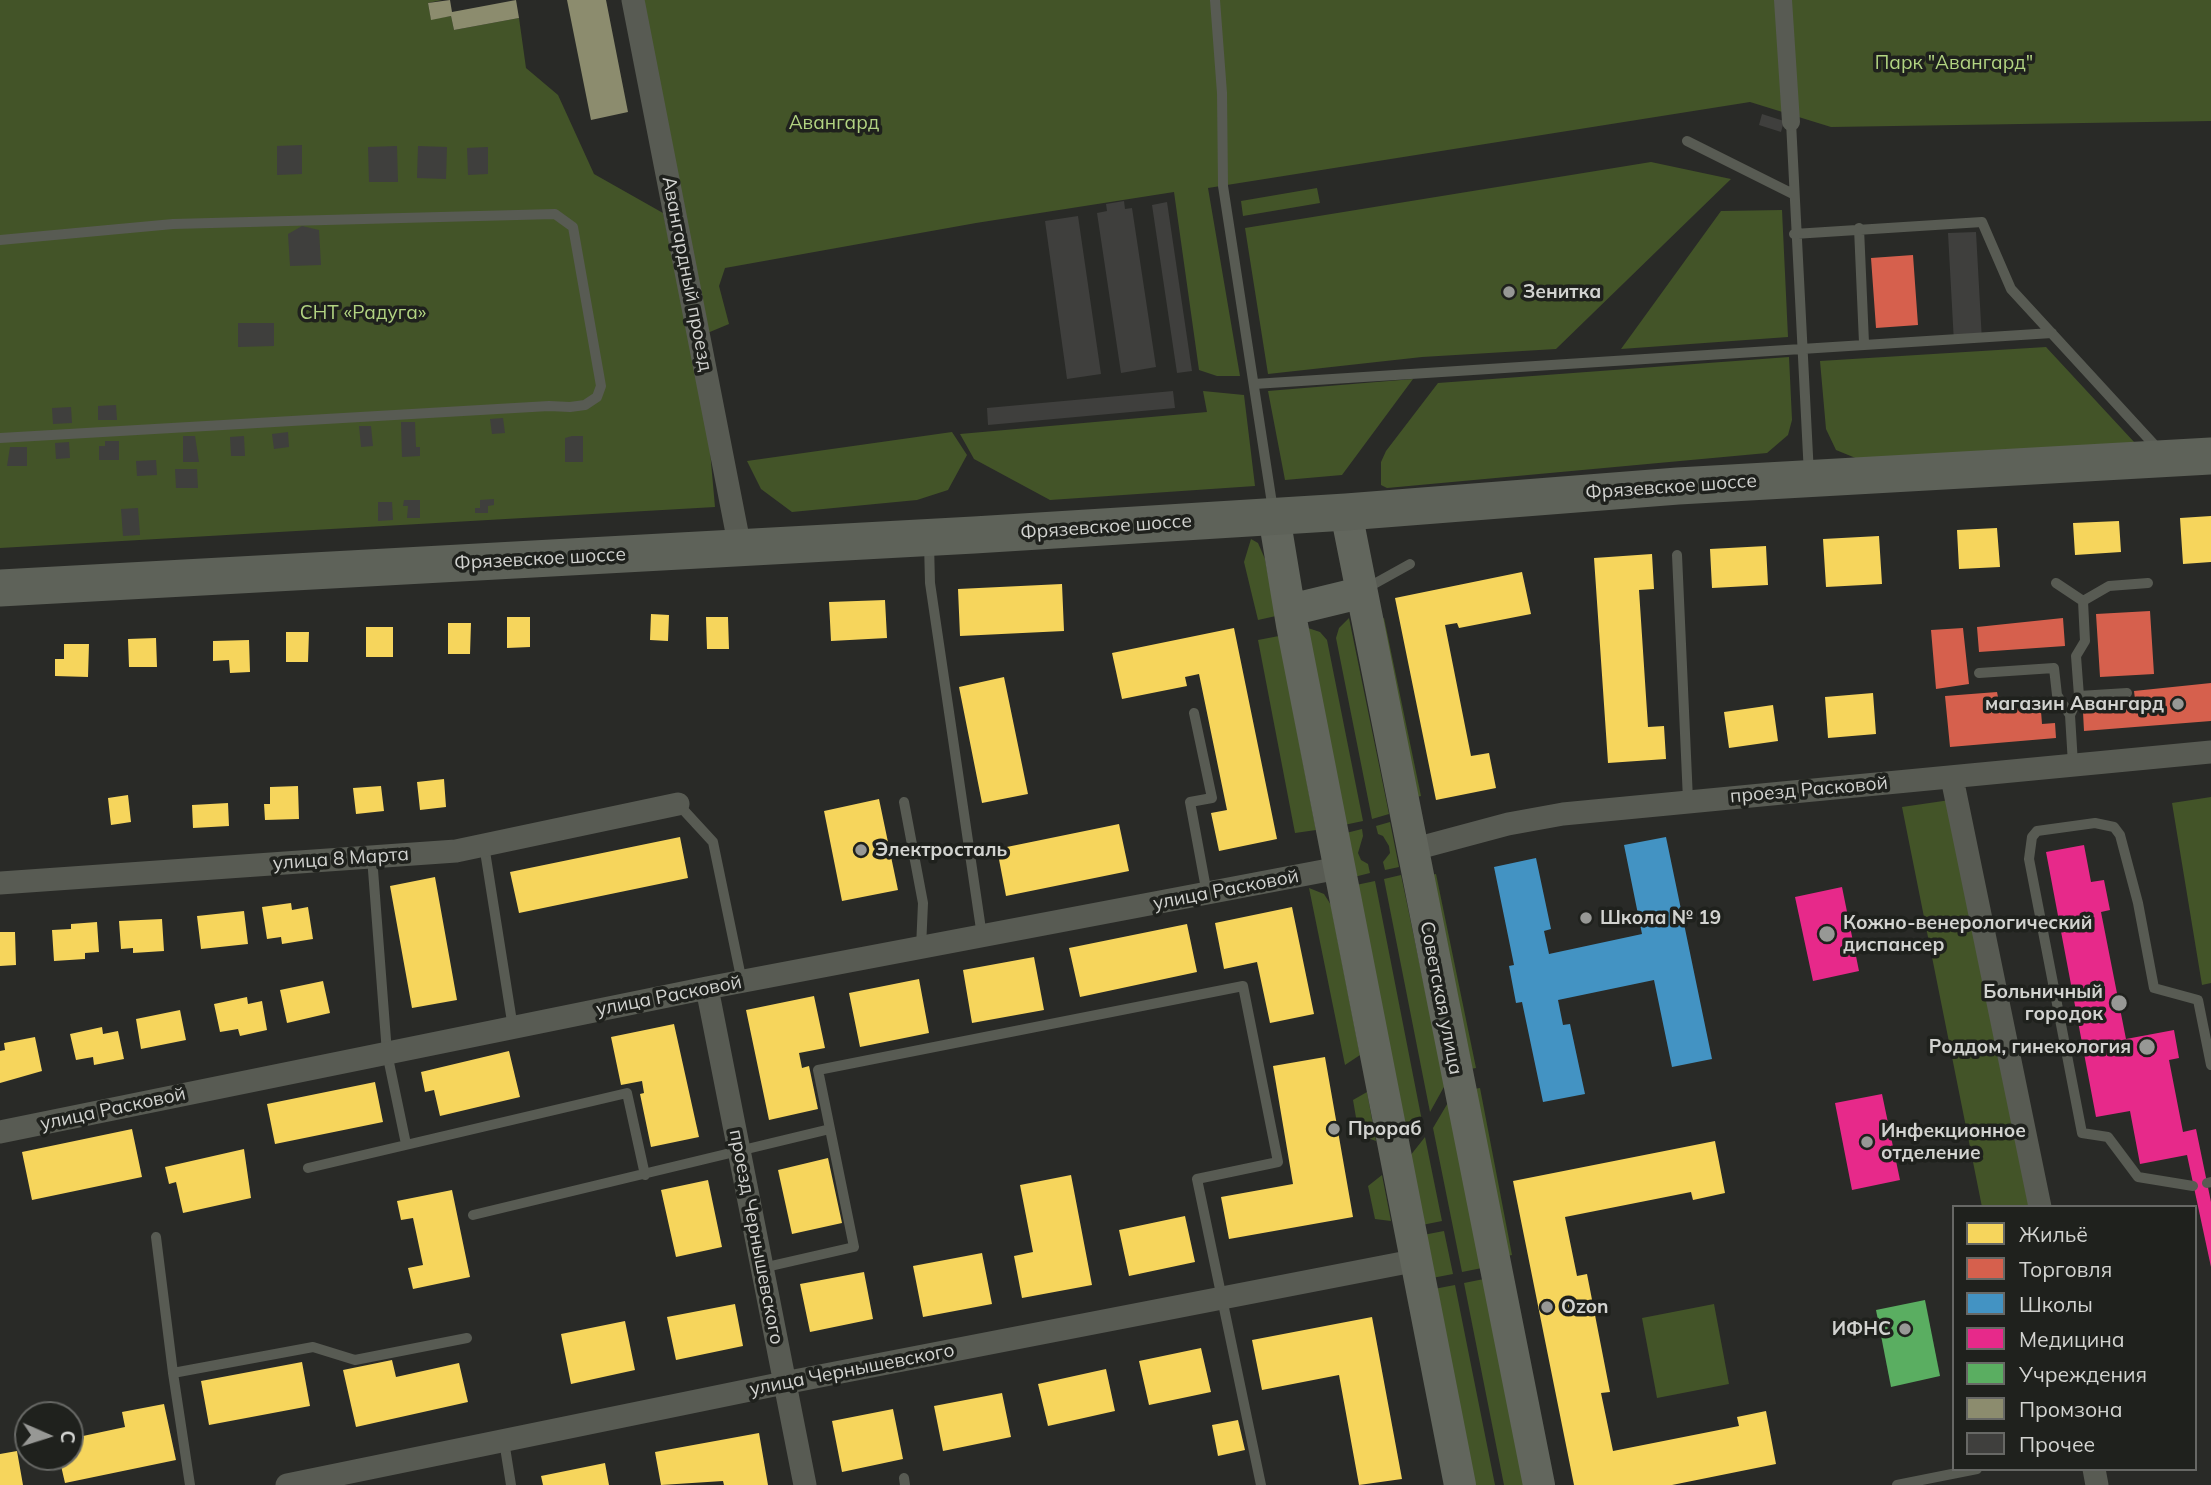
<!DOCTYPE html>
<html>
<head>
<meta charset="utf-8">
<style>
	body { margin:0 }
	#map { position:relative; width:2211px; height:1485px; overflow:hidden; background:#292a27; font-family:Mulish,sans-serif }
	canvas { display:block }
	.legend { position:absolute; left:1952px; top:1205px; width:245px; height:266px; box-sizing:border-box; background:#1f211d; border:2px solid #676865; margin:0; padding:9px 12px; list-style:none; font-size:21px; color:#d2d3d0 }
	.legend li { display:flex; align-items:center; gap:14px; height:35px }
	.legend b { width:35px; border:2px solid #676865 }
	.north { position:absolute; left:14px; top:1401px; width:70px; height:70px; box-sizing:border-box; background:#1f211d; border:2px solid #676865; border-radius:50%; rotate:93deg; font-size:19px; font-weight:700; line-height:28px; text-align:center; color:#d2d3d0 }
	.north::after { content:''; display:block; margin:auto; width:24px; height:32px; background:#979895; clip-path:polygon(50% 0,100% 100%,50% 72%,0 100%) }
</style>
</head>
<body>
<div id="map">
<canvas width="2211" height="1485"></canvas>
<ul class="legend">
<li><b style="height:19px;background:#f6d55c"></b>Жильё</li>
<li><b style="height:19px;background:#d6604d"></b>Торговля</li>
<li><b style="height:19px;background:#4393c3"></b>Школы</li>
<li><b style="height:19px;background:#e7298a"></b>Медицина</li>
<li><b style="height:19px;background:#5aae61"></b>Учреждения</li>
<li><b style="height:19px;background:#8c8c6e"></b>Промзона</li>
<li><b style="height:19px;background:#3f3f3d"></b>Прочее</li>
</ul>
<div class="north">С</div>
</div>
<script>
const ctx = document.querySelector('canvas').getContext('2d');
ctx.lineJoin = 'round';
function fillPath(path, color) { ctx.fillStyle = color; ctx.fill(path, 'evenodd'); }
const shape = rows => new Path2D(rows.map(r => 'M' + r).join(''));
function stroke(path, color, width, dash) { ctx.strokeStyle = color; ctx.lineWidth = width; ctx.lineCap = dash ? 'butt' : 'round'; ctx.setLineDash(dash || []); ctx.stroke(path); }
function drawText(font, color, halo, rows, align = 'center') {
  ctx.font = font + ' Mulish,sans-serif'; ctx.lineWidth = 7; ctx.setLineDash([]); ctx.textBaseline = 'middle'; ctx.strokeStyle = halo; ctx.fillStyle = color; for (const [text, x, y, turn = 0] of rows) {
    ctx.save(); ctx.translate(x, y); ctx.rotate((+turn || 0) * Math.PI / 180); ctx.textAlign = isNaN(turn) ? turn : align; if (halo) ctx.strokeText(text, 0, 0); ctx.fillText(text, 0, 0); ctx.restore();
  }
}
fillPath(shape([
	[0,0,442,0,428,3,431,19,451,16,454,30,519,18,526,68,558,95,594,174,663,213,707,417,715,507,0,548],
	[643,0,2211,0,2211,121,1831,127,1750,102,1208,188,1240,376,1217,376,1199,370,1174,192,976,223,725,268,719,286,729,324,705,334],
	[1651,162,1731,179,1556,349,1422,357,1268,374,1245,228],
	[1317,188,1320,203,1243,216,1241,201],
	[1782,210,1788,337,1621,349,1721,211],
	[2046,347,2135,443,1858,459,1836,450,1826,429,1820,361],
	[1789,357,1792,420,1788,435,1767,453,1387,488,1381,485,1381,462,1386,451,1438,383],
	[1413,379,1342,475,1285,480,1268,391],
	[1203,391,1244,395,1255,486,1050,500,974,459,960,434,1207,412],
	[952,432,967,455,948,490,917,500,792,512,761,489,747,461],
	[1251,539,1258,543,1265,559,1276,616,1258,620,1244,562],
	[1349,618,1389,814,1372,819,1336,638,1339,628],
	[1384,618,1421,796,1413,798,1375,620],
	[1305,627,1320,632,1327,640,1363,821,1344,825],
	[1279,636,1316,830,1295,833,1258,640],
	[2211,797,2211,983,2202,985,2172,803],
	[1950,800,2032,1207,1982,1207,1902,807],
	[1390,822,1399,867,1385,870,1383,862,1390,853,1389,846,1383,836,1378,834,1376,826],
	[1362,829,1363,836,1358,853,1361,860,1368,864,1370,873,1354,877,1346,833],
	[1436,874,1476,1068,1470,1069,1431,875],
	[1401,875,1445,1085,1430,1112,1384,879],
	[1375,881,1422,1121,1407,1141,1356,885],
	[1309,888,1324,894,1331,905,1360,1055,1345,1065],
	[1480,1088,1512,1255,1507,1256,1474,1089],
	[1367,1092,1376,1141,1359,1135,1353,1100],
	[1449,1101,1482,1268,1462,1272,1433,1128],
	[1425,1137,1442,1221,1422,1225,1410,1156],
	[1382,1175,1391,1221,1375,1219,1368,1186],
	[1444,1231,1453,1274,1432,1278,1423,1235],
	[1484,1279,1526,1485,1504,1485,1464,1283],
	[1455,1285,1495,1485,1472,1485,1434,1289],
	[1714,1304,1729,1384,1657,1398,1642,1318]
]), '#435428');
fillPath(shape([
	[2211,516,2211,562,2183,564,2180,518],
	[2119,521,2121,552,2075,555,2073,523],
	[1997,528,2000,567,1959,569,1957,530],
	[1879,536,1882,584,1826,587,1823,539],
	[1766,546,1768,585,1712,588,1710,549],
	[1652,554,1654,589,1639,590,1648,727,1664,726,1666,759,1608,763,1594,558],
	[1522,572,1531,614,1459,628,1457,623,1445,625,1471,756,1489,753,1496,788,1436,800,1395,598],
	[1062,584,1064,631,960,636,958,589],
	[885,600,887,638,831,641,829,602],
	[651,614,669,615,668,641,650,640],
	[507,617,530,617,530,647,507,648],
	[706,617,728,617,729,649,707,649],
	[448,623,471,623,470,654,448,654],
	[366,627,393,627,393,657,366,657],
	[1234,628,1277,839,1219,851,1211,813,1227,810,1199,674,1185,677,1187,686,1122,699,1112,653],
	[286,632,309,632,308,662,286,662],
	[156,638,157,667,129,667,128,639],
	[249,640,250,672,230,673,229,660,213,661,213,641],
	[64,644,89,644,88,677,55,676,55,659,64,659],
	[1004,677,1028,794,982,803,959,687],
	[1873,693,1876,734,1828,738,1825,697],
	[1773,705,1778,741,1729,748,1724,712],
	[444,779,446,807,420,810,417,782],
	[298,786,299,819,265,820,264,804,270,804,270,787],
	[381,786,384,811,356,814,353,788],
	[128,795,131,822,111,825,108,798],
	[879,799,898,890,842,901,824,811],
	[228,803,229,826,193,828,192,805],
	[1119,824,1129,871,1006,896,997,849],
	[680,837,688,878,519,913,510,872],
	[435,877,457,1000,412,1008,390,886],
	[291,903,292,910,308,907,313,939,282,944,281,937,267,939,262,907],
	[1292,907,1314,1014,1270,1023,1257,962,1224,969,1215,923],
	[244,911,248,944,201,949,197,916],
	[162,919,164,951,133,953,133,948,121,949,119,921],
	[97,922,99,952,85,953,85,959,54,961,52,930,71,929,71,924],
	[1187,924,1197,972,1080,997,1069,948],
	[0,932,15,932,16,965,0,966],
	[1034,957,1044,1010,972,1023,963,970],
	[919,979,929,1033,860,1047,849,993],
	[323,981,330,1013,287,1023,280,990],
	[814,996,825,1048,799,1053,802,1068,809,1066,818,1109,769,1120,746,1010],
	[247,997,248,1004,262,1001,267,1030,240,1036,238,1029,220,1032,214,1004],
	[180,1010,186,1040,141,1049,136,1019],
	[674,1024,699,1137,651,1147,640,1094,644,1093,642,1081,621,1085,611,1037],
	[102,1027,103,1034,118,1031,124,1059,94,1065,93,1057,76,1060,70,1034],
	[35,1037,42,1071,0,1083,0,1051,5,1050,4,1043],
	[509,1051,520,1097,440,1116,434,1090,425,1092,421,1072],
	[1325,1057,1353,1217,1229,1239,1221,1197,1293,1184,1273,1066],
	[375,1082,383,1122,275,1144,267,1104],
	[132,1129,142,1177,32,1200,22,1152],
	[1715,1141,1725,1193,1693,1200,1691,1192,1565,1217,1577,1276,1587,1274,1610,1392,1601,1393,1613,1451,1739,1426,1737,1417,1766,1411,1776,1464,1672,1485,1574,1485,1513,1181],
	[244,1149,251,1198,183,1213,176,1182,169,1184,165,1167],
	[828,1158,842,1223,792,1234,778,1170],
	[1071,1175,1092,1285,1022,1298,1014,1256,1033,1252,1020,1185],
	[708,1180,722,1247,676,1257,661,1190],
	[452,1190,470,1277,413,1289,408,1268,423,1265,413,1218,401,1220,397,1201],
	[1185,1216,1195,1262,1129,1276,1119,1230],
	[982,1253,992,1304,923,1317,913,1266],
	[864,1272,873,1319,810,1332,800,1284],
	[735,1304,743,1346,676,1360,667,1317],
	[1372,1317,1402,1479,1359,1485,1339,1375,1262,1390,1252,1340],
	[625,1321,635,1370,571,1384,561,1334],
	[1201,1348,1211,1392,1149,1405,1139,1361],
	[392,1360,396,1377,459,1363,468,1402,356,1427,343,1370],
	[302,1362,310,1406,209,1425,201,1381],
	[1106,1369,1115,1411,1048,1426,1038,1384],
	[1002,1393,1011,1437,943,1451,934,1406],
	[164,1404,176,1460,65,1483,59,1457,70,1457,70,1434,82,1431,83,1436,125,1427,122,1412],
	[893,1409,903,1459,842,1472,832,1421],
	[1238,1420,1245,1450,1218,1456,1212,1425],
	[759,1433,768,1485,724,1485,723,1481,661,1485,655,1452],
	[17,1451,23,1485,0,1485,0,1454],
	[605,1463,609,1485,543,1485,541,1476]
]), '#f6d55c');
fillPath(shape([
	[1913,255,1918,325,1876,328,1871,258],
	[2150,611,2154,674,2100,677,2096,614],
	[2063,618,2065,646,1979,652,1977,627],
	[1963,628,1969,684,1936,689,1931,630],
	[2211,683,2211,721,2084,731,2083,712,2136,708,2134,691],
	[1997,692,1999,702,2040,698,2042,724,2055,723,2056,738,1950,747,1945,696]
]), '#d6604d');
fillPath(shape([
	[1666,837,1712,1059,1672,1067,1654,980,1558,1000,1563,1025,1570,1024,1585,1094,1543,1102,1522,1002,1516,1003,1509,966,1514,965,1494,867,1536,858,1551,929,1544,931,1549,954,1642,934,1624,845]
]), '#4393c3');
fillPath(shape([
	[2084,845,2091,882,2104,880,2110,910,2101,912,2126,1039,2174,1030,2179,1058,2169,1060,2183,1132,2196,1129,2211,1202,2211,1267,2187,1155,2140,1164,2130,1111,2096,1117,2046,852],
	[1842,887,1859,971,1813,981,1795,897],
	[1882,1094,1900,1180,1852,1190,1835,1103]
]), '#e7298a');
fillPath(shape([
	[1925,1300,1940,1376,1891,1387,1876,1310]
]), '#5aae61');
fillPath(shape([
	[450,0,452,12,516,0,519,18,454,30,451,16,431,20,428,3],
	[567,0,606,0,628,112,591,120]
]), '#8c8c6e');
fillPath(shape([
	[1762,114,1784,121,1781,132,1759,125],
	[302,145,302,174,277,175,277,146],
	[397,146,398,182,369,182,368,147],
	[418,146,447,147,446,179,417,178],
	[488,147,488,174,468,175,467,148],
	[1124,201,1125,209,1132,208,1156,367,1121,373,1097,213,1107,211,1106,204],
	[1167,202,1192,371,1177,373,1152,205],
	[1078,216,1101,374,1067,379,1045,221],
	[302,226,319,230,321,265,290,266,288,234],
	[1976,232,1982,341,1954,343,1948,233],
	[238,323,274,323,274,346,238,347],
	[1173,391,1175,408,988,425,987,408],
	[116,405,117,420,98,420,98,406],
	[71,407,72,423,53,424,52,408],
	[503,418,505,433,492,434,490,419],
	[401,422,415,422,416,447,420,447,420,456,402,457],
	[359,426,371,426,373,446,361,447],
	[288,432,289,447,274,449,272,434],
	[183,436,195,436,199,462,183,462],
	[244,436,245,456,231,456,230,437],
	[572,436,583,436,583,462,565,462,565,438],
	[105,441,119,441,119,460,99,460,99,446,105,446],
	[69,442,70,458,56,459,55,443],
	[10,447,27,447,27,466,7,466],
	[156,460,157,475,137,476,136,461],
	[175,469,197,469,198,488,176,488],
	[494,499,494,505,488,506,488,513,475,513,475,508,480,508,480,500],
	[404,500,420,500,420,518,407,518,408,506,403,506],
	[378,502,392,502,393,520,378,521],
	[138,508,140,535,123,536,121,509]
]), '#3f3f3d');
stroke(shape([
	[1215,0,1222,93,1223,186,1273,510],
	[1791,122,1809,475],
	[1687,141,1793,194],
	[1859,228,1864,343],
	[1794,234,1982,222,2011,289,2159,450],
	[0,240,173,224,555,214,573,227,601,386,597,397,585,405,570,407,549,406,0,438],
	[1254,384,2052,333],
	[929,543,930,583,982,936],
	[1677,555,1688,800],
	[2056,583,2083,601],
	[1365,589,1410,564],
	[2083,601,2109,586,2148,583],
	[1979,673,2054,668,2057,695,2070,715,2073,764],
	[2079,696,2127,693],
	[1194,713,1212,798,1190,802,1207,894],
	[2070,715,2079,696,2076,656,2085,641,2083,601],
	[904,802,923,903,921,948],
	[678,804,713,842,742,982],
	[484,845,513,1028],
	[372,857,387,1053,406,1144],
	[308,1168,627,1093,645,1175],
	[2207,1183,2211,1182],
	[2193,1186,2138,1177,2108,1137,2082,1133,2029,859,2032,837,2037,831,2095,823,2114,827,2120,835,2138,903,2154,988,2198,1000,2211,1065],
	[473,1215,830,1129],
	[156,1237,173,1373],
	[762,1268,854,1247,818,1070,1243,986,1278,1162,1197,1179,1261,1485],
	[504,1441,511,1485],
	[904,1478,905,1485],
	[190,1485,173,1373,313,1347,355,1360,467,1338],
	[1897,1485,1977,1469]
]), '#585b53', 10);
stroke(shape([
	[1783,0,1791,122]
]), '#585b53', 18);
stroke(shape([
	[633,0,740,548],
	[1952,778,2040,1207],
	[1411,850,1508,824,1563,814,2211,752],
	[0,883,456,851,678,804],
	[707,988,805,1485],
	[0,1132,707,988,1339,868],
	[2094,1469,2097,1485],
	[287,1485,784,1383,1418,1260]
]), '#585b53', 23);
stroke(shape([
	[1346,512,1539,1485],
	[1274,516,1292,625,1460,1485],
	[1290,610,1360,593]
]), '#62665d', 32);
stroke(shape([
	[0,588,974,535,1346,512,1678,486,2211,456]
]), '#5e6259', 37);
for (const [x, y, r, color] of [
	[1509,292,7,"#979895"],
	[2178,704,7,"#979895"],
	[861,850,7,"#979895"],
	[1586,918,7,"#979895"],
	[1827,934,9,"#979895"],
	[2119,1003,9,"#979895"],
	[2147,1047,9,"#979895"],
	[1334,1129,7,"#979895"],
	[1867,1142,7,"#979895"],
	[1547,1307,7,"#979895"],
	[1905,1329,7,"#979895"]
]) { const dot = new Path2D(); dot.arc(x, y, r, 0, 2 * Math.PI); ctx.fillStyle = color; ctx.fill(dot); stroke(dot, '#1f211d', 2.5); }
drawText('19px', '#b2d482', '#1f211d', [
	["Парк \"Авангард\"",1954,63],
	["Авангард",834,123],
	["СНТ «Радуга»",363,313]
]);
drawText('19px', '#d2d3d0', '#1f211d', [
	["Авангардный проезд",687,274,79],
	["Фрязевское шоссе",1671,487,-4],
	["Фрязевское шоссе",1106,527,-4],
	["Фрязевское шоссе",540,559,-3],
	["проезд Расковой",1809,790,-5],
	["улица 8 Марта",341,859,-4],
	["улица Расковой",1226,890,-11],
	["улица Расковой",669,996,-11],
	["Советская улица",1441,998,79],
	["улица Расковой",113,1109,-12],
	["проезд Чернышевского",756,1237,79],
	["улица Чернышевского",852,1370,-11]
]);
drawText('bold 19px', '#d2d3d0', '#1f211d', [
	["Зенитка",1523,292],
	["магазин Авангард",2164,704,"right"],
	["Электросталь",875,850],
	["Школа № 19",1600,918],
	["Кожно-венерологический",1843,923],
	["диспансер",1843,945],
	["Больничный",2103,992,"right"],
	["городок",2103,1014,"right"],
	["Роддом, гинекология",2131,1047,"right"],
	["Прораб",1348,1129],
	["Инфекционное",1881,1131],
	["отделение",1881,1153],
	["Ozon",1561,1307],
	["ИФНС",1891,1329,"right"]
], 'left');
</script>
</body>
</html>
